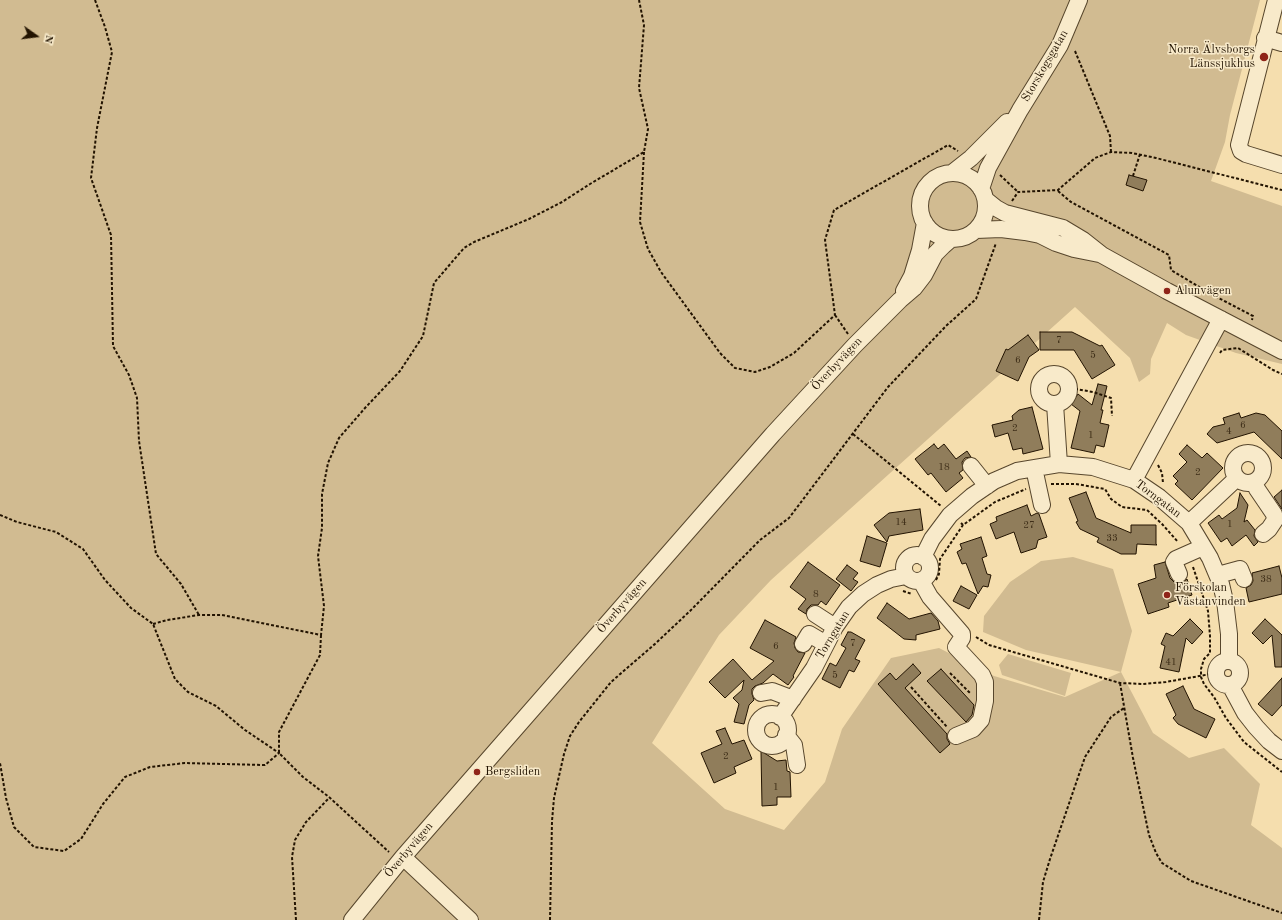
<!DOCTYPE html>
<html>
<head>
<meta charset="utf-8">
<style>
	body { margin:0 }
	#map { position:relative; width:1282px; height:920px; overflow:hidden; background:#f5deae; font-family:"Old Standard TT",serif }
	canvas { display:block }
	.north { position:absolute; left:16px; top:16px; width:40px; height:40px; -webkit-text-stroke:3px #f8eaca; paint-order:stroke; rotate:104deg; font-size:11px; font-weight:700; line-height:16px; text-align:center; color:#221301 }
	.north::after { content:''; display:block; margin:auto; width:14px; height:18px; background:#221301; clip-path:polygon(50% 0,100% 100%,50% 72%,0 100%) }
</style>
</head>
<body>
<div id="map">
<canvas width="1282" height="920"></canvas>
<div class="north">N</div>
</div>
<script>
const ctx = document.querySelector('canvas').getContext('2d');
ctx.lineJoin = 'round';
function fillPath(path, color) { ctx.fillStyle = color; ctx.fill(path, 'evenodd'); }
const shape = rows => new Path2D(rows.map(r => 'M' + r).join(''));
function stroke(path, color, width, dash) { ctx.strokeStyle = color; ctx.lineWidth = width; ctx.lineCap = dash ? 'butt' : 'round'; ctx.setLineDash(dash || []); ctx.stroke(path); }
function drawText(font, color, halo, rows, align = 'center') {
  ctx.font = font + ' "Old Standard TT",serif'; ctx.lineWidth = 3; ctx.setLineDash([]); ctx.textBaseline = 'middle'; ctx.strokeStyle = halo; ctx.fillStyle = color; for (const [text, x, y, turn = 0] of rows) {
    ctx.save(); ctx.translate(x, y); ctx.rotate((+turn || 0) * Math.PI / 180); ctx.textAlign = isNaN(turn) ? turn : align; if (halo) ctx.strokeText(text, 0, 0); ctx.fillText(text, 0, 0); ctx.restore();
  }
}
fillPath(shape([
	[0,0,1260,0,1230,115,1225,142,1211,181,1282,206,1282,364,1236,353,1186,335,1167,323,1151,359,1150,374,1139,382,1130,358,1075,307,771,580,719,635,652,743,725,809,784,830,825,782,842,729,891,658,939,648,994,676,1065,697,1121,672,1026,650,983,632,984,616,1010,582,1041,561,1073,557,1113,569,1132,631,1121,672,1153,733,1189,758,1224,748,1260,784,1251,825,1282,848,1282,920,0,920],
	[1008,654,1071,673,1065,696,1002,675,999,665]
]), '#d1bb91');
const building = shape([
	[1129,175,1147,180,1143,191,1126,185,1129,175],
	[1040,332,1072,332,1100,346,1102,345,1115,365,1092,379,1074,350,1040,350,1040,332],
	[1028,335,1039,350,1029,357,1018,381,996,371,1006,349,1008,350,1028,335],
	[1098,384,1107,386,1101,410,1103,410,1100,423,1109,425,1104,447,1096,445,1094,453,1071,448,1080,411,1071,404,1078,394,1092,405,1098,384],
	[1032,407,1043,449,1023,454,1022,448,1013,450,1008,433,995,437,992,425,1013,420,1012,416,1019,410,1032,407],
	[1239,413,1241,418,1256,413,1265,415,1282,431,1282,459,1254,432,1217,443,1207,434,1213,427,1225,424,1223,418,1239,413],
	[934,444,938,449,944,444,956,459,967,451,971,457,965,458,962,462,963,470,959,473,963,478,946,492,931,473,928,475,915,459,934,444],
	[1187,445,1202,458,1207,453,1223,468,1192,500,1175,484,1178,481,1173,476,1187,462,1179,454,1187,445],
	[1282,490,1282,509,1274,497,1282,490],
	[1086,492,1096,518,1131,533,1131,525,1156,525,1156,544,1157,545,1137,544,1136,554,1121,554,1097,542,1099,538,1080,529,1076,522,1078,521,1069,498,1086,492],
	[1240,493,1248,505,1244,522,1247,520,1255,530,1254,536,1258,542,1254,546,1246,535,1232,546,1227,538,1221,542,1208,523,1219,515,1222,519,1237,508,1240,493],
	[1027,505,1031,516,1037,513,1039,514,1047,537,1038,540,1036,548,1021,553,1014,532,996,539,990,524,997,521,996,517,1027,505],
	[920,509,923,530,889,536,887,542,874,525,889,513,920,509],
	[867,536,887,543,880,567,860,561,867,536],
	[981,537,987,556,982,558,987,574,991,575,988,587,983,586,978,594,966,563,962,564,957,552,962,549,960,544,981,537],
	[808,562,840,585,826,605,821,601,818,605,811,605,807,609,806,614,798,609,806,599,790,587,808,562],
	[1165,562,1170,578,1174,582,1178,583,1182,583,1187,579,1192,595,1168,603,1169,607,1148,614,1138,584,1156,578,1154,565,1165,562],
	[847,565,858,573,853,579,858,582,851,591,836,579,847,565],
	[1279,566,1282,578,1282,594,1249,602,1246,588,1251,585,1253,581,1252,573,1279,566],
	[961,586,977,595,969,609,953,601,961,586],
	[887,603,909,619,931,613,938,621,940,629,916,635,916,640,904,639,877,618,887,603],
	[1190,619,1203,632,1192,644,1186,638,1179,672,1160,668,1165,646,1161,644,1166,633,1173,636,1190,619],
	[1265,619,1282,635,1282,667,1275,667,1272,635,1263,644,1252,633,1265,619],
	[765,620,796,637,794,643,795,648,798,652,805,653,793,676,794,677,788,685,773,674,763,683,755,686,752,689,752,694,754,700,749,705,744,724,734,722,739,704,733,698,742,690,744,680,725,698,709,682,733,659,752,680,774,661,750,648,765,620],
	[848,632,851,632,865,640,855,659,860,661,854,672,849,670,840,688,822,679,830,663,836,666,846,648,841,645,848,632],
	[913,664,921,673,905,688,947,734,947,739,950,744,940,753,878,684,890,673,896,680,913,664],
	[941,669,974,705,972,715,966,722,927,681,941,669],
	[1282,678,1282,705,1272,716,1258,704,1282,678],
	[1183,686,1194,709,1215,719,1206,738,1178,724,1173,718,1176,715,1166,694,1183,686],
	[725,728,732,744,744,740,752,759,734,767,736,773,714,783,701,753,722,744,716,731,725,728],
	[761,751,777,761,786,760,787,771,790,772,791,797,777,797,777,805,762,806,761,751]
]);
fillPath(building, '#907d5b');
stroke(building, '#221301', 1);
const minor = shape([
	[1276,0,1239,145,1241,151,1246,154,1282,165],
	[1265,38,1282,43],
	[952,173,971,158,1007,122],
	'920 206a33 33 0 1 1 66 0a33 33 0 1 1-66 0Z',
	[981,189,988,168,1020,110,1060,45,1079,0],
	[986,200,996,208,1005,213,1063,228,1083,240,1102,255,1167,291,1282,351],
	[976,230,1001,229,1025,232,1040,235,1056,243,1074,249,1099,254],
	[904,291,912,276,920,250,925,223],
	'1039 389a15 15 0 1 1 30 0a15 15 0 1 1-30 0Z',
	[1055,404,1059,464],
	'1233 468a15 15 0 1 1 30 0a15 15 0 1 1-30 0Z',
	[971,466,987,486],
	[1034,468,1042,505],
	[1134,480,1221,319],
	[1254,482,1257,489,1274,514,1275,520,1269,529,1263,534],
	[1189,523,1237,478],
	'904 568a13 13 0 1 1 26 0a13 13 0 1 1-26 0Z',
	[923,557,932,539,950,515,972,496,994,481,1017,471,1059,464,1093,467,1134,480,1159,497,1189,523,1210,558,1221,584,1225,601,1229,634,1229,661],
	[1179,574,1174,562,1176,559,1203,547],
	[1218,575,1240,569,1244,579],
	[921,581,930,597,962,634,962,638,956,647,982,675,985,682,985,701,981,720,973,729,956,736],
	[815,614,835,627],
	[803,644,809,634,826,644],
	'1216 673a12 12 0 1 1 24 0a12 12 0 1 1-24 0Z',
	[1230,685,1245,713,1256,727,1269,741,1282,751],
	[761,693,772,691,793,699],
	'756 730a16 16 0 1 1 32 0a16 16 0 1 1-32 0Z',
	[780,717,814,668,835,627,849,607,863,594,877,585,891,579,906,576],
	[786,735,794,745,797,765],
	[403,857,470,920],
	[352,920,403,857,773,434,855,345,900,300,914,288,924,275,935,254,943,246,951,239]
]);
stroke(minor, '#57462c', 18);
stroke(shape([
	[95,0,105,27,112,52,97,128,91,178,111,235,113,346,129,375,137,398,139,441,156,554,181,584,199,615],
	[1075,51,1110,136,1111,152],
	[644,152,640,222,648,249,661,272,720,353,735,368,755,372,770,367,794,353,835,315,825,240,834,210,948,145,958,151],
	[1000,175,1018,192],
	[1133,176,1140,154],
	[1058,191,1071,202,1169,255,1171,270,1211,294,1253,316,1252,320],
	[1012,201,1018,192,1058,190,1095,158,1111,152,1132,153,1156,158,1282,190],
	[835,315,848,334],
	[1220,353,1222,350,1238,348,1273,370,1282,374],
	[1070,388,1093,392,1111,398,1112,416],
	[853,434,941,506],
	[1158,465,1162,473,1163,483],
	[1051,484,1076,484,1105,489,1111,499,1122,507,1147,510,1162,524,1178,542],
	[0,515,17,522,56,532,83,549,105,580,131,608,153,624,175,679,188,692,216,706,245,730,279,753,265,765,185,763,150,767,125,777,103,804,81,839,64,851,34,847,14,827,6,798,0,763],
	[961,523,963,525,995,502,1026,489],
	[1193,567,1208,611,1210,636,1210,653,1204,659,1201,669,1201,677,1204,684,1214,697,1226,718,1244,742,1282,772],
	[936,580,939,574,940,559,963,525],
	[903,591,912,594],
	[153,624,167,620,199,615,222,615,321,635,324,606,318,556,322,528,322,494,328,463,339,438,365,408,400,371,423,336,434,283,464,248,474,242,529,219,562,202,590,184,644,152,648,129,639,88,644,25,639,0],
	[321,635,320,655,279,732,279,753,303,777,329,797,389,852],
	[976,637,989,645,1120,683,1143,684,1166,682,1216,673],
	[950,673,970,693],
	[1120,683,1133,758,1149,835,1156,853,1162,863,1191,881,1282,913],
	[911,687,947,727],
	[296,920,292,857,295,840,306,822,329,798],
	[550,920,552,821,554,798,564,754,570,736,579,722,611,682,656,643,690,611,760,540,789,518,888,387,946,326,976,299,996,243],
	[1039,920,1043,882,1050,859,1085,757,1111,717,1124,708]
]), '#221301', 2, [3, 2]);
stroke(minor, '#f8eaca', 16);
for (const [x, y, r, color] of [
	[1264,57,5,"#8f2418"],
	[1167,291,4,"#8f2418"],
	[1167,595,4,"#8f2418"],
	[477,772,4,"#8f2418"]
]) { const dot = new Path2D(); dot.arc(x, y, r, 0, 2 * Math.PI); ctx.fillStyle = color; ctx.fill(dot); stroke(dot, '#f8eaca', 1.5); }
drawText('10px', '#3e2e18', null, [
	["7",1059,340],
	["5",1093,355],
	["6",1018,360],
	["6",1243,425],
	["2",1015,428],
	["4",1229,431],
	["1",1091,435],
	["18",944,467],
	["2",1198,472],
	["14",901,522],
	["1",1230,524],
	["27",1029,525],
	["33",1112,538],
	["38",1266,579],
	["8",816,594],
	["7",853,643],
	["6",776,646],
	["41",1171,662],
	["5",835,675],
	["2",726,756],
	["1",776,787]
]);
drawText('12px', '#221301', '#f8eaca', [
	["Norra Älvsborgs",1255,50,"right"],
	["Länssjukhus",1255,64,"right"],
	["Alunvägen",1175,291],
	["Förskolan",1175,588],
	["Västanvinden",1175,602],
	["Bergsliden",485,772]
], 'left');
drawText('12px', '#221301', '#f8eaca', [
	["Storskogsgatan",1045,66,-60],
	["Överbyvägen",837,364,-47],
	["Torngatan",1158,499,37],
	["Överbyvägen",622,606,-49],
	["Torngatan",833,635,-59],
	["Överbyvägen",409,850,-50]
]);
</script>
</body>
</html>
